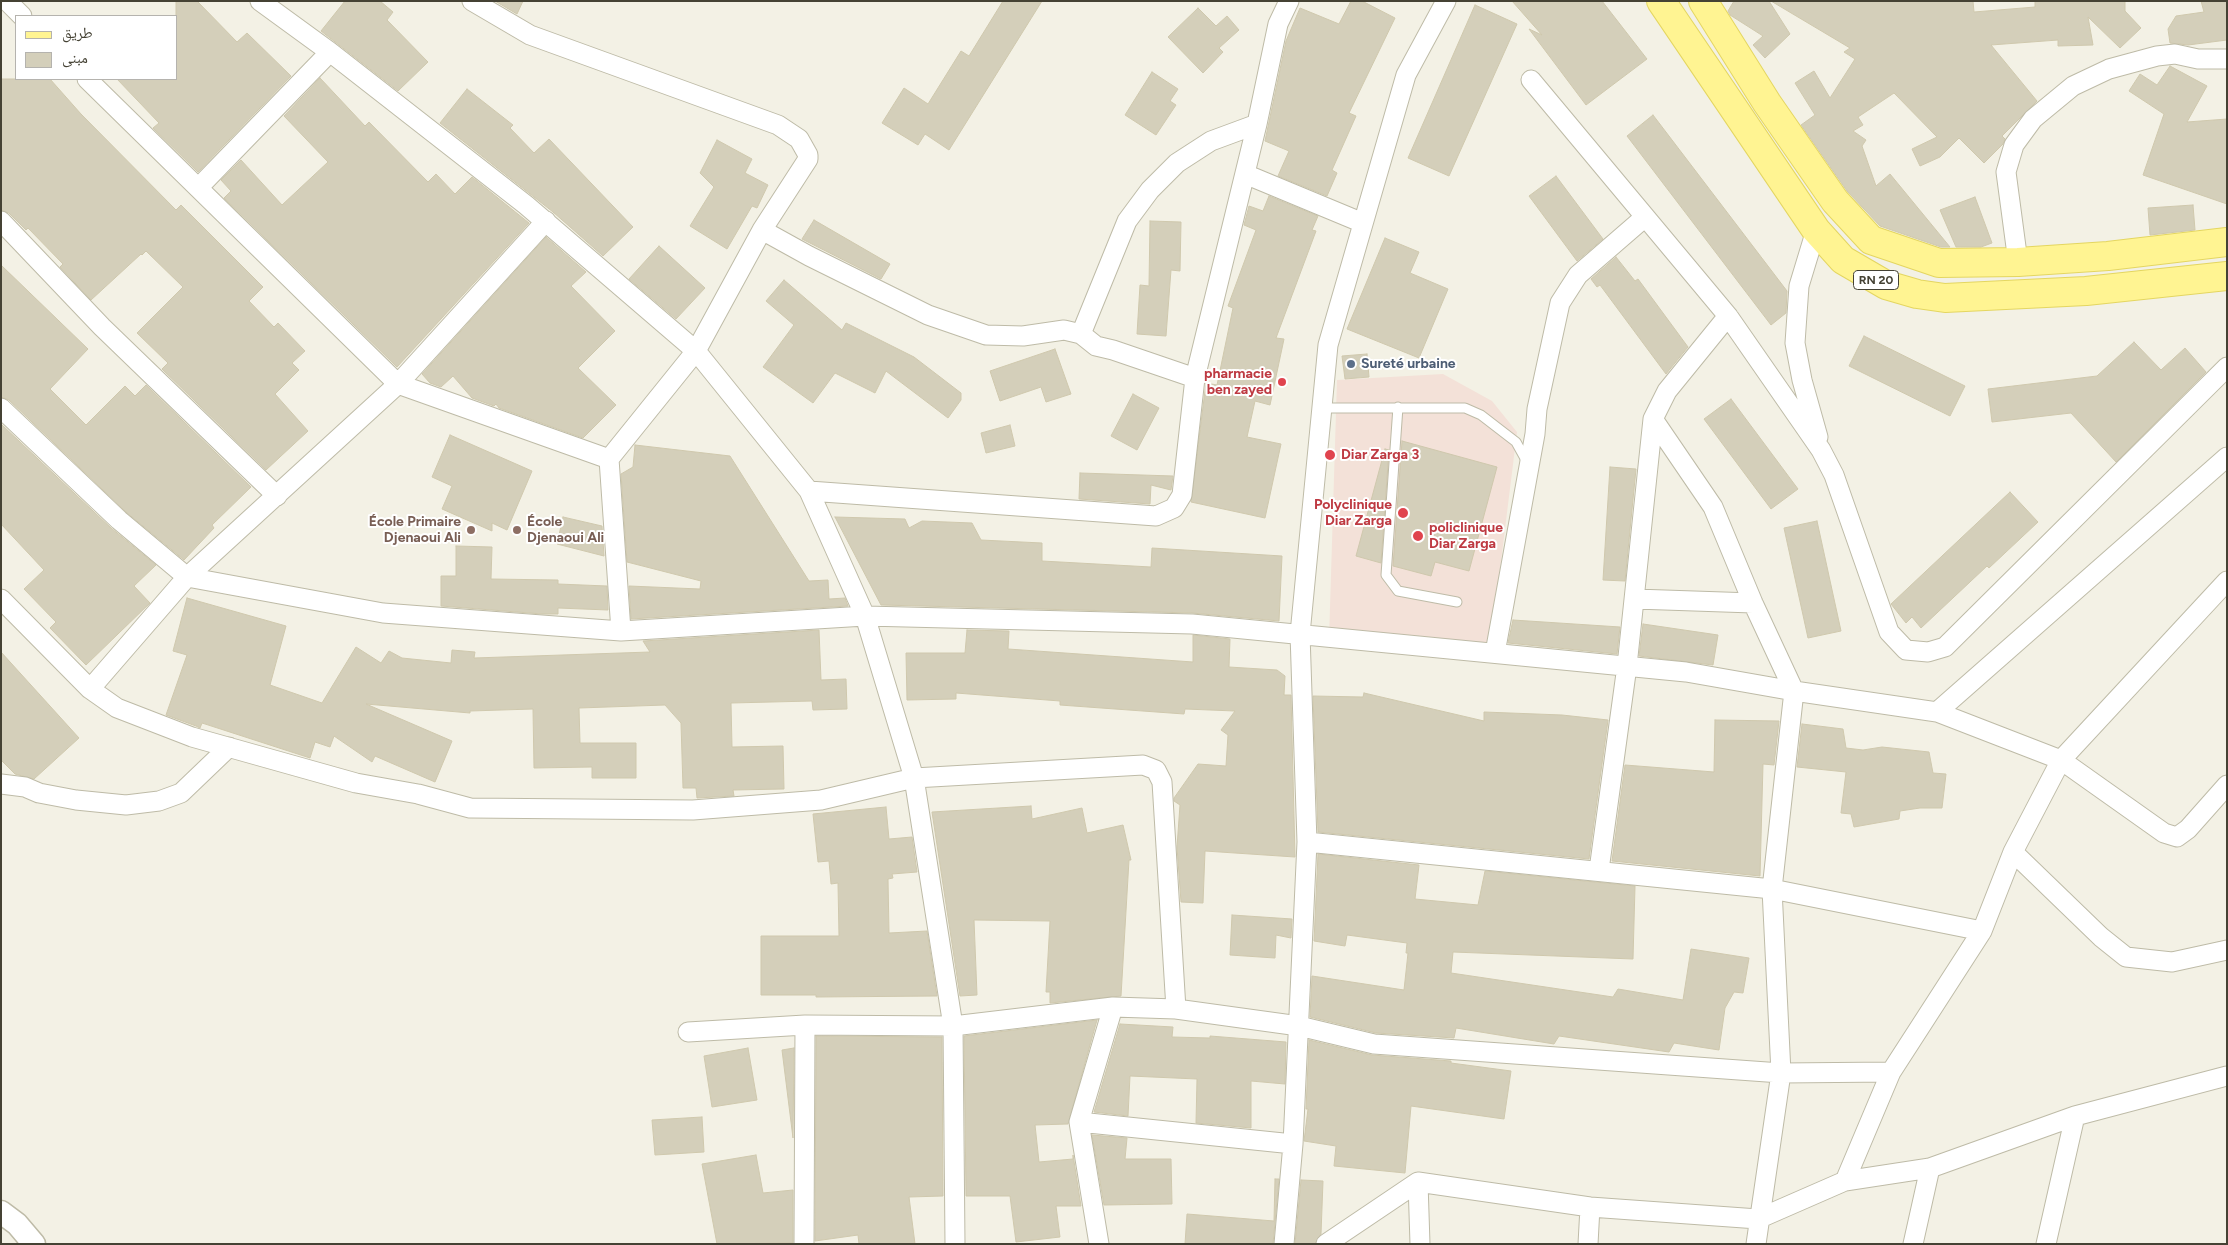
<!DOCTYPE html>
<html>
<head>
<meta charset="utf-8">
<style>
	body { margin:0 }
	#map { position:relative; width:2228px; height:1245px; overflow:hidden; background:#f3f1e5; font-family:Figtree,"Noto Naskh Arabic",sans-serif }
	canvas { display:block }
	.frame { position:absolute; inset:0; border:2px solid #454234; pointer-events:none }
	.legend { position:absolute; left:15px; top:15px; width:162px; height:65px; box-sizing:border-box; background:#fff; border:1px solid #b5b3ae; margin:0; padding:6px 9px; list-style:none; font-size:15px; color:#454234 }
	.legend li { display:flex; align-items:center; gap:10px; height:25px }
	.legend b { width:25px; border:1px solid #b5b3ae }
</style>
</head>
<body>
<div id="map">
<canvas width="2228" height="1245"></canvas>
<div class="frame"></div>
<ul class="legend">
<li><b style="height:6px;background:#fff492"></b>طريق</li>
<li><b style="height:14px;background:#d4cfba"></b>مبنى</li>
</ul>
</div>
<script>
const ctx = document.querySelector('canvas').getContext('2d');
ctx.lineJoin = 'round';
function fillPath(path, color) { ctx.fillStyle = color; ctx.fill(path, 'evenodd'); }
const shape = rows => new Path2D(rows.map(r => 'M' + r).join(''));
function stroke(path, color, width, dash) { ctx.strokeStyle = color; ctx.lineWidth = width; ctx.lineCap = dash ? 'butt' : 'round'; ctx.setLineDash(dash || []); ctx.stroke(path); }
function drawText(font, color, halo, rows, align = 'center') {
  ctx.font = font + ' Figtree,sans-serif'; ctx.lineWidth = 4; ctx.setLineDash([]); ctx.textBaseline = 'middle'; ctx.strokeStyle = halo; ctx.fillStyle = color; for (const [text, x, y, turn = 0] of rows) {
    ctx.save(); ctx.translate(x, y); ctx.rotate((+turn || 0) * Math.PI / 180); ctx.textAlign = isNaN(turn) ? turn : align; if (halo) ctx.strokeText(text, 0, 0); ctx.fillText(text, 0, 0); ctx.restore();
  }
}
fillPath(shape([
	[1443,374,1492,401,1517,432,1489,658,1329,640,1337,380]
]), '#f3e1d8');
const building = shape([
	[176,1,197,1,237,42,247,33,291,76,198,172,153,128,159,123,117,79,176,79,176,1],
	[345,1,380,1,393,12,387,20,428,62,398,91,321,31,345,1],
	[495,1,523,1,517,14,495,1],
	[1003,1,1042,1,949,150,925,134,918,145,882,123,904,88,928,104,961,51,969,56,1003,1],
	[1351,1,1362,1,1395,18,1349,113,1356,116,1332,170,1337,173,1327,196,1278,176,1289,151,1265,141,1286,41,1300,8,1339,24,1351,1],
	[1512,1,1602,1,1647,59,1586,105,1529,29,1542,35,1512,1],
	[1734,1,1769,1,1790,34,1765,58,1753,45,1763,36,1730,15,1728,11,1734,1],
	[1771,1,1973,1,1974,12,2035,7,2035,1,2125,1,2125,11,2141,28,2120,48,2088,17,2093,45,2058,46,2058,40,1991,45,2037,101,2002,136,2005,139,2003,144,1984,163,1959,138,1940,157,1920,166,1912,149,1937,137,1894,93,1858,117,1863,125,1853,131,1866,140,1862,146,1876,186,1890,174,1950,247,1941,247,1880,226,1847,191,1801,125,1815,115,1795,83,1814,71,1830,98,1855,59,1844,52,1850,48,1771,1],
	[2201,1,2227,1,2227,40,2188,45,2170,43,2168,29,2176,16,2204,12,2201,1],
	[1475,5,1517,24,1449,176,1408,158,1475,5],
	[1198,8,1216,26,1227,16,1239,30,1219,48,1223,52,1203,73,1168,37,1198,8],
	[2170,66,2207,86,2187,122,2227,119,2227,204,2143,175,2164,114,2129,91,2140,74,2157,85,2170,66],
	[1152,72,1178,89,1170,101,1176,105,1156,135,1125,115,1152,72],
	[320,78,365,126,369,122,428,182,436,174,455,194,472,177,529,223,397,367,224,198,231,191,221,180,241,160,282,205,328,162,284,116,320,78],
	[1,79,50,79,81,114,176,210,181,205,263,287,249,301,274,327,278,323,305,351,292,363,299,370,275,394,308,431,266,470,162,369,168,363,137,333,183,287,146,251,142,255,141,254,91,300,60,267,63,264,28,228,26,230,9,213,1,210,1,79],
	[467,89,513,125,510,128,534,153,549,139,633,227,603,256,553,212,440,123,467,89],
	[1653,115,1787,291,1786,313,1771,325,1627,136,1653,115],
	[717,140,752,159,745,173,768,185,757,208,752,206,727,249,690,226,714,187,700,173,717,140],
	[1556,176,1603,239,1577,261,1529,196,1556,176],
	[1269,196,1318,216,1312,230,1316,231,1276,338,1284,339,1270,405,1255,401,1247,437,1281,444,1265,518,1191,502,1206,383,1217,385,1233,308,1228,306,1256,230,1244,225,1249,206,1263,211,1269,196],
	[1975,197,1992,243,1981,247,1956,247,1940,210,1975,197],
	[2193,205,2195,230,2150,235,2148,208,2193,205],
	[814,220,890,264,881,279,802,239,814,220],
	[1150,221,1181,222,1180,271,1171,270,1166,336,1137,334,1140,285,1149,286,1150,221],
	[546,237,586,272,571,286,615,331,578,368,616,405,583,438,499,408,496,404,494,406,472,398,453,376,441,387,430,383,422,374,546,237],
	[1385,238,1419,252,1410,273,1448,289,1419,358,1347,329,1385,238],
	[659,246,705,288,676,319,629,279,659,246],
	[1616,257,1635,281,1638,279,1688,347,1666,374,1600,285,1597,287,1591,279,1616,257],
	[1,265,88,349,50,389,86,425,125,386,135,396,146,385,251,487,212,525,214,528,184,560,126,512,9,400,1,397,1,265],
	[784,280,842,330,846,323,914,357,961,393,961,400,948,418,886,371,875,393,835,373,813,403,763,367,794,325,766,301,784,280],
	[1864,336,1965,386,1950,416,1849,366,1864,336],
	[2134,342,2161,370,2185,348,2206,372,2116,462,2071,413,1992,422,1988,389,2097,376,2134,342],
	[1055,349,1071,394,1046,402,1041,387,1000,401,990,371,1055,349],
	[1367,354,1369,377,1345,379,1342,356,1367,354],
	[1133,394,1159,408,1137,450,1111,436,1133,394],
	[1731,399,1798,489,1771,509,1704,419,1731,399],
	[1,424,111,528,156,565,134,586,150,603,86,665,50,628,56,622,24,589,44,570,1,524,1,424],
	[1010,425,1015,446,986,453,981,433,1010,425],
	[450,435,532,471,507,530,492,523,492,531,442,509,452,486,432,477,450,435],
	[1402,441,1497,467,1469,571,1435,562,1431,576,1393,566,1402,441],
	[635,445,730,456,809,581,828,580,829,599,845,598,848,606,631,619,629,586,700,589,701,581,627,562,621,474,633,467,635,445],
	[1385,449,1389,450,1381,563,1356,556,1385,449],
	[1610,467,1636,469,1625,581,1603,580,1610,467],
	[1080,473,1173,476,1171,490,1151,485,1150,504,1079,499,1080,473],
	[2010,492,2038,522,1989,568,1987,566,1921,628,1912,617,1906,623,1891,604,2010,492],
	[563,517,602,526,604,556,557,544,563,517],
	[835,517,905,519,909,528,922,521,972,523,981,540,1042,543,1042,561,1151,567,1152,548,1282,556,1279,621,1192,613,881,605,835,517],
	[1817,521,1841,631,1808,638,1784,528,1817,521],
	[456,546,492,547,491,579,558,580,558,584,607,586,608,610,558,608,558,614,542,614,441,606,441,576,456,576,456,546],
	[187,598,286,626,270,685,322,703,356,647,381,663,389,651,402,658,451,663,452,650,475,652,474,658,650,652,643,641,819,630,821,680,846,679,847,709,813,710,812,701,731,703,732,747,783,746,784,789,733,790,734,796,697,798,696,788,683,788,681,723,665,705,579,708,580,743,636,743,636,778,592,778,592,767,534,768,533,709,470,711,470,713,366,704,452,741,435,782,375,756,372,762,334,736,330,747,315,742,310,758,202,723,200,728,196,726,166,715,187,655,173,651,187,598],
	[1513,620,1620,627,1617,654,1508,643,1513,620],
	[1643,624,1718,635,1713,665,1639,656,1643,624],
	[967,630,1009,631,1008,649,1193,662,1193,635,1230,639,1229,667,1277,670,1285,676,1284,695,1291,695,1295,857,1205,851,1203,903,1181,902,1177,847,1180,805,1174,801,1174,798,1198,764,1226,766,1228,735,1221,730,1235,711,1185,709,1184,714,1060,705,1060,701,956,693,956,699,907,700,906,653,965,653,967,630],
	[1,652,79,738,34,779,15,774,1,760,1,652],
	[1364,693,1484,721,1484,712,1562,715,1608,720,1589,859,1318,832,1313,696,1363,697,1364,693],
	[1715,720,1779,721,1774,765,1763,764,1760,876,1612,861,1625,765,1714,772,1715,720],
	[1802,724,1843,729,1846,748,1863,750,1882,747,1929,752,1933,773,1946,774,1942,808,1920,808,1900,811,1899,819,1854,827,1851,814,1841,813,1846,772,1797,767,1802,724],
	[1031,806,1032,819,1082,808,1087,833,1123,825,1131,860,1129,860,1121,996,1050,1003,1050,992,1046,992,1050,921,974,920,977,995,960,996,932,812,1031,806],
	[886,807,889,839,912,837,917,872,892,874,893,878,888,879,889,933,927,931,937,996,816,997,816,995,761,995,761,936,839,936,838,883,831,884,829,861,818,862,813,814,886,807],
	[1318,854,1419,865,1415,899,1478,905,1485,871,1635,886,1633,959,1453,952,1451,973,1613,997,1618,989,1683,1000,1691,949,1749,958,1743,993,1734,992,1725,1008,1719,1050,1674,1043,1669,1052,1559,1036,1554,1044,1456,1028,1454,1038,1376,1033,1310,1017,1312,976,1404,990,1408,953,1406,953,1407,943,1347,935,1345,946,1314,941,1318,854],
	[1232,915,1292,919,1291,938,1276,935,1275,958,1230,955,1232,915],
	[1097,1020,1068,1124,1035,1125,1039,1162,1073,1159,1073,1155,1081,1206,1056,1206,1060,1237,1016,1242,1010,1196,966,1196,964,1036,1097,1020],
	[1120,1024,1173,1027,1172,1037,1210,1038,1210,1036,1286,1042,1285,1084,1251,1081,1251,1128,1196,1123,1197,1079,1130,1076,1128,1116,1094,1112,1120,1024],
	[816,1036,942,1037,943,1196,909,1197,915,1244,859,1244,858,1235,815,1241,816,1036],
	[1309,1040,1372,1055,1451,1061,1451,1063,1511,1071,1504,1119,1411,1106,1405,1173,1334,1166,1336,1146,1304,1141,1308,1109,1306,1109,1309,1040],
	[748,1048,757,1100,712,1107,704,1056,748,1048],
	[794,1048,793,1138,782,1050,794,1048],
	[702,1117,704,1152,655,1155,652,1120,702,1117],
	[1092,1135,1127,1138,1125,1159,1171,1159,1172,1204,1104,1205,1092,1135],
	[756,1155,763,1193,793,1190,793,1243,717,1244,702,1164,756,1155],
	[1275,1179,1279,1179,1273,1244,1185,1244,1187,1214,1274,1221,1275,1179],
	[1301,1180,1323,1181,1321,1234,1315,1244,1295,1244,1301,1180]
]);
fillPath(building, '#d4cfba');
stroke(building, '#cfc8ad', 1);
const service = shape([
	[1398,407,1386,575,1398,591,1457,602],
	[1323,408,1465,408,1481,415,1516,442,1526,460]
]);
const minor = shape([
	[7,1,22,16],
	[260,1,330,52,526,205,696,351,809,491,865,616,914,778,953,1026,955,1244],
	[87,79,398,384,609,459,696,351,762,230,808,159,808,155,799,139,778,125,530,35,472,1],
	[1531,80,1728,316,1821,450,1834,475,1889,632,1906,650,1928,652,1945,647,2227,367],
	[1257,124,1278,24,1289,1],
	[1245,174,1363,223],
	[199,187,330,52],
	[1,221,102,327,277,496],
	[762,230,809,256,928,315,986,335,1023,336,1064,330,1081,334,1096,346,1113,350,1195,378],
	[1816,230,1799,286,1795,343,1802,380,1818,437],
	[2018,262,2006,172,2014,145,2033,119,2073,86,2109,69,2157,56,2175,54,2198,59,2227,59],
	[1,408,119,520,187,577,383,613,621,631,865,616,1192,624,1686,672,1794,691,1937,712,2061,760,2164,833,2177,837,2188,829,2227,785],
	[1653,419,1713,507,1753,603,1794,691,1772,889,1781,1073,1756,1244],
	[609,459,621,631],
	[809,491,1156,516,1174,508,1182,495,1195,378,1257,124,1211,141,1177,163,1150,190,1127,221,1081,334],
	[1,599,90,689,117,708,192,737,356,783,418,794,470,808,693,810,821,800,914,778,1143,765,1156,770,1162,782,1176,1009],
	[1635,599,1753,603],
	[1495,653,1535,434,1537,409,1560,303,1578,275,1645,217],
	[90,689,187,577,398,384,546,221],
	[1937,712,2227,457],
	[1,784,25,787,39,793,76,800,126,805,159,801,181,793,229,747],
	[1307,842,1772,889,1982,931],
	[2013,852,2101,937,2126,957,2172,962,2227,950],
	[1599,870,1627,666,1653,419,1667,391,1728,316],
	[688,1032,805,1025,953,1026,1113,1007,1176,1009,1299,1026,1374,1044,1781,1073,1891,1072,1982,931,2013,852,2061,760,2227,581],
	[1079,1122,1293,1144],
	[1845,1181,1891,1072],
	[804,1244,805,1025],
	[1099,1244,1079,1122,1113,1007],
	[1284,1244,1293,1144,1307,842,1300,634,1328,345,1406,75,1446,1],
	[1326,1244,1418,1182],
	[1420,1244,1418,1182,1590,1207,1758,1219,1845,1181,1930,1168,2075,1116,2227,1076],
	[1588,1244,1590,1207],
	[1913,1244,1930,1168],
	[2046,1244,2075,1116]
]);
const tertiary = shape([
	[1,1212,17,1224,34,1244]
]);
const primary = shape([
	[1661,1,1816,230,1843,260,1886,285,1917,294,1945,298,2086,291,2227,276],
	[1703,1,1767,103,1835,201,1871,240,1939,263,2018,262,2108,256,2227,242]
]);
stroke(service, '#bebba7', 11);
stroke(minor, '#bebba7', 21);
stroke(tertiary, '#bebba7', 25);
stroke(primary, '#e4d661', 30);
stroke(service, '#fff', 9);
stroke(minor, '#fff', 19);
stroke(tertiary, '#fff', 22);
stroke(primary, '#fff492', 28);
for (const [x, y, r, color] of [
	[1351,364,5,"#5c6f8a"],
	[1282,382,5,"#e0444e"],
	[1330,455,6,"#e0444e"],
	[1403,513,6,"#e0444e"],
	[471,530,5,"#8d6e63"],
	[517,530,5,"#8d6e63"],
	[1418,536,6,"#e0444e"]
]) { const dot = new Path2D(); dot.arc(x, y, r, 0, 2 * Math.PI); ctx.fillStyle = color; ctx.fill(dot); stroke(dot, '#fff', 2); }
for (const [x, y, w] of [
	[1876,280,45]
]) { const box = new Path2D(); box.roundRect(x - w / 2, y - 9.5, w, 19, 4); ctx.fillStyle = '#fff'; ctx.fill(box); stroke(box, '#454234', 1); }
drawText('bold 12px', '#454234', null, [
	["RN 20",1876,280]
]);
drawText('bold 14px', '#4e5e75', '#fff', [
	["Sureté urbaine",1361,364]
], 'left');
drawText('bold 14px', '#be3a42', '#fff', [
	["pharmacie",1272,374],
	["ben zayed",1272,390],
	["Diar Zarga 3",1341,455,"left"],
	["Polyclinique",1392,505],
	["Diar Zarga",1392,521],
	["policlinique",1429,528,"left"],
	["Diar Zarga",1429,544,"left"]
], 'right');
drawText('bold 14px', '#785e54', '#fff', [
	["École Primaire",461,522],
	["Djenaoui Ali",461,538],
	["École",527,522,"left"],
	["Djenaoui Ali",527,538,"left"]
], 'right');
</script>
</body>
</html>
